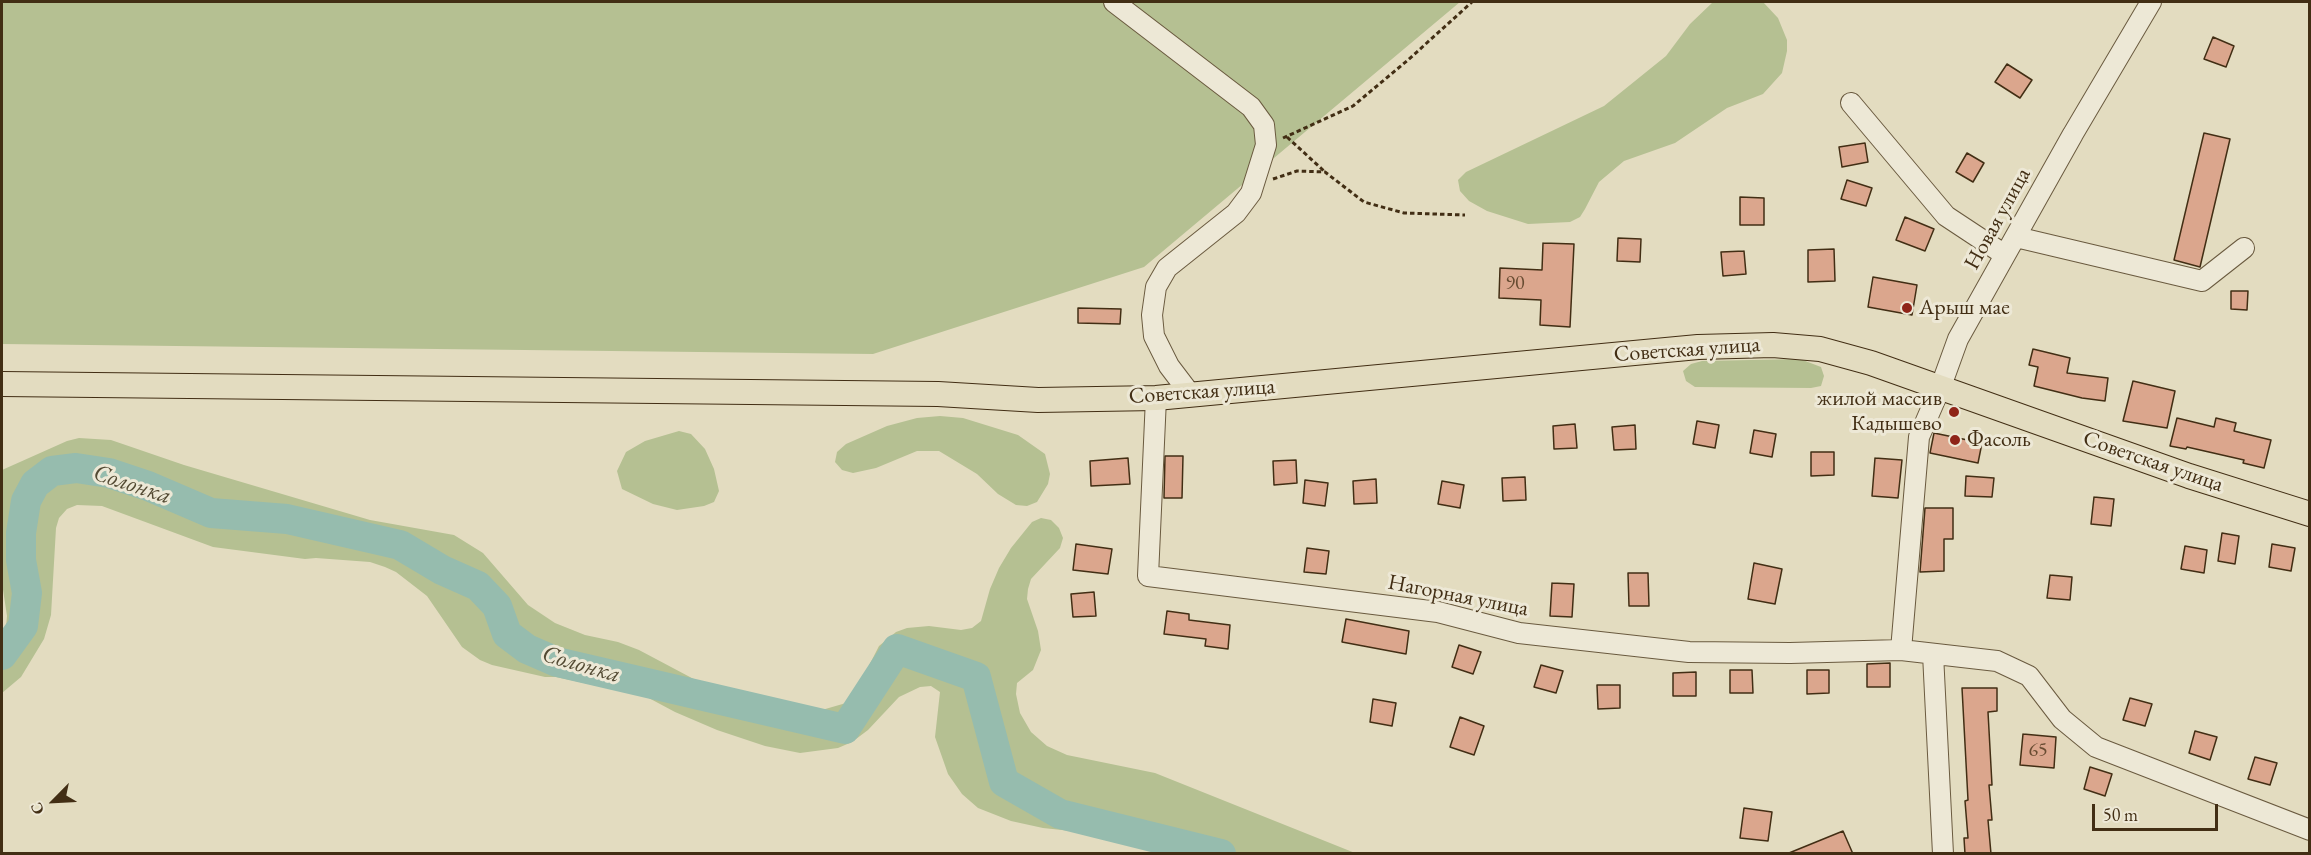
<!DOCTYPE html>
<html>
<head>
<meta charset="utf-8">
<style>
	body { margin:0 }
	#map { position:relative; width:2311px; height:855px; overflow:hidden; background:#e3dcc0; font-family:"EB Garamond",serif }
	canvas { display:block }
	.frame { position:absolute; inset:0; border:3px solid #422e14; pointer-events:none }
	.north { position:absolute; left:24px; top:771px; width:60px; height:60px; -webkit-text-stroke:4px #ede8d6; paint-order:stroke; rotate:246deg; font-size:16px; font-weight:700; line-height:24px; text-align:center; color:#422e14 }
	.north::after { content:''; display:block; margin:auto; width:21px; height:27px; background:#422e14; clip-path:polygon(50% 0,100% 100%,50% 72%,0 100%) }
	.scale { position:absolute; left:2092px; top:804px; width:126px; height:27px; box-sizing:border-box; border:3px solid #422e14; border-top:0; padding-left:8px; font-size:18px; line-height:21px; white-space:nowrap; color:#422e14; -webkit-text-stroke:4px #ede8d6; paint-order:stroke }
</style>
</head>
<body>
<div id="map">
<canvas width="2311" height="855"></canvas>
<div class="frame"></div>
<div class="north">С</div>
<div class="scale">50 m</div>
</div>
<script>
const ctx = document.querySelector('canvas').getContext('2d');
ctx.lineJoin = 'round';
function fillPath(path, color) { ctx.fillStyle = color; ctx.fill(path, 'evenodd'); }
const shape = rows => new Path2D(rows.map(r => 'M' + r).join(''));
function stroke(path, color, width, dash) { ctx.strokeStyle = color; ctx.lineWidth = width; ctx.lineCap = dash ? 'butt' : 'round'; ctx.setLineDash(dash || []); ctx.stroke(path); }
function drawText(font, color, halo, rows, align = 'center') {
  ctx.font = font + ' "EB Garamond",serif'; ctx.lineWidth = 6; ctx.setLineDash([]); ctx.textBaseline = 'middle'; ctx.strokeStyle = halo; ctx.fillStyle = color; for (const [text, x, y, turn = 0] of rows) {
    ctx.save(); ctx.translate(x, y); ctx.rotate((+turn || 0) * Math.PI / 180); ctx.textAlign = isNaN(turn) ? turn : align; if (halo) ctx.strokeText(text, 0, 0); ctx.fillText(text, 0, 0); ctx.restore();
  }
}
fillPath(shape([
	[2,2,1460,2,1144,267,873,354,2,344],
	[1713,2,1763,2,1778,18,1787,40,1787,51,1782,73,1763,94,1727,108,1675,143,1624,161,1599,182,1585,209,1580,217,1570,222,1528,224,1487,211,1469,201,1460,191,1458,180,1466,172,1604,106,1666,56,1690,24],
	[1800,359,1821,367,1824,376,1821,386,1811,388,1695,387,1686,381,1683,371,1691,364,1702,361],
	[940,416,963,418,1018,435,1045,454,1050,474,1048,484,1037,502,1027,506,1016,505,998,494,977,474,939,451,917,451,876,468,853,473,842,470,835,462,837,452,846,444,887,426,917,418],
	[679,431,691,434,705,449,714,469,719,491,714,502,704,506,677,510,653,504,622,489,617,471,626,452,645,441],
	[79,438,111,440,184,465,370,520,454,535,483,553,528,605,555,623,585,635,618,642,639,650,705,685,794,712,815,712,846,703,854,695,879,646,896,632,907,628,929,626,961,630,972,628,981,621,990,589,999,568,1011,548,1032,522,1041,518,1051,520,1059,528,1063,538,1060,548,1031,579,1028,589,1027,599,1038,631,1041,650,1033,670,1017,683,1016,694,1020,713,1031,732,1047,746,1067,755,1155,773,1355,853,1209,853,1090,833,1043,828,1011,821,978,808,962,794,948,774,935,737,940,692,931,686,920,687,899,697,868,730,852,742,838,748,800,753,765,746,717,730,675,712,645,696,556,677,545,677,492,665,480,660,462,647,427,596,396,572,385,567,370,562,316,558,305,559,213,547,102,506,77,505,67,509,59,518,56,528,51,615,44,639,21,677,2,693,2,635,6,627,7,616,2,583,2,470,67,441]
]), '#b5c092');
stroke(shape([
	[2,655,23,626,27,593,21,560,21,533,26,501,35,484,52,471,76,468,109,473,148,486,211,513,287,519,400,545,442,570,478,586,497,606,507,634,527,649,557,662,845,729,897,649,976,677,1004,782,1060,814,1221,854]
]), '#96bcae', 30);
const building = shape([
	[2213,37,2234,46,2226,67,2204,59,2213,37],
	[2007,64,2032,80,2020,98,1995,82,2007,64],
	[2204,133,2230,139,2200,267,2174,260,2204,133],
	[1865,143,1868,162,1842,167,1839,147,1865,143],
	[1967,153,1984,163,1973,182,1956,172,1967,153],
	[1847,180,1872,188,1866,206,1841,199,1847,180],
	[1740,197,1764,198,1764,225,1740,225,1740,197],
	[1905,217,1934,229,1925,251,1896,240,1905,217],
	[1618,238,1641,239,1640,262,1617,261,1618,238],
	[1543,243,1574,244,1570,327,1540,325,1541,300,1499,298,1500,268,1542,270,1543,243],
	[1834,249,1835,281,1808,282,1808,250,1834,249],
	[1744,251,1746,274,1723,276,1721,252,1744,251],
	[1873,277,1917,285,1912,315,1868,307,1873,277],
	[2231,291,2248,291,2247,310,2231,309,2231,291],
	[1078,308,1121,309,1120,324,1078,323,1078,308],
	[2033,349,2070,358,2067,373,2108,378,2105,401,2082,398,2034,386,2038,367,2029,365,2033,349],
	[2133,381,2175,391,2167,428,2123,421,2133,381],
	[2177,418,2214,427,2216,418,2236,423,2234,431,2271,440,2264,468,2243,463,2244,460,2187,447,2186,449,2170,446,2177,418],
	[1697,421,1719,425,1715,448,1693,444,1697,421],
	[1575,424,1577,448,1554,449,1553,426,1575,424],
	[1635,425,1636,449,1614,450,1612,427,1635,425],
	[1754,430,1776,434,1772,457,1750,453,1754,430],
	[1934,433,1982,443,1978,463,1930,453,1934,433],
	[1811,452,1834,452,1834,475,1811,476,1811,452],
	[1165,456,1183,456,1182,498,1164,498,1165,456],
	[1128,458,1130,484,1091,486,1090,461,1128,458],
	[1875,458,1902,460,1898,498,1872,496,1875,458],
	[1296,460,1297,483,1274,485,1273,461,1296,460],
	[1966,476,1994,478,1992,497,1965,496,1966,476],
	[1525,477,1526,500,1503,501,1502,478,1525,477],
	[1376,479,1377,503,1354,504,1353,481,1376,479],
	[1305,480,1328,483,1325,506,1303,503,1305,480],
	[1442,481,1464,485,1460,508,1438,504,1442,481],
	[2094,497,2114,499,2111,526,2091,524,2094,497],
	[1925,508,1953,508,1953,539,1944,539,1944,571,1920,572,1925,508],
	[2222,533,2239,536,2235,564,2218,561,2222,533],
	[1076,544,1112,549,1108,574,1073,570,1076,544],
	[2272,544,2295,548,2291,571,2269,567,2272,544],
	[2185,546,2207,550,2204,573,2181,569,2185,546],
	[1307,548,1329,551,1326,574,1304,572,1307,548],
	[1754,563,1782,569,1775,604,1748,599,1754,563],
	[1628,573,1648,573,1649,606,1629,606,1628,573],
	[2050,575,2072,577,2070,600,2047,598,2050,575],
	[1552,583,1574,584,1572,617,1550,616,1552,583],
	[1094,592,1096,616,1073,617,1071,594,1094,592],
	[1167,611,1189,614,1189,620,1230,625,1228,649,1205,646,1206,639,1164,634,1167,611],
	[1346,619,1409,631,1406,654,1342,642,1346,619],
	[1459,645,1481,652,1473,674,1452,667,1459,645],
	[1890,663,1890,687,1867,687,1867,664,1890,663],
	[1541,665,1563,671,1556,693,1534,687,1541,665],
	[1730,670,1752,670,1753,693,1730,693,1730,670],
	[1807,670,1829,670,1829,693,1807,694,1807,670],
	[1696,672,1696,696,1673,696,1673,673,1696,672],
	[1597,685,1620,685,1620,708,1598,709,1597,685],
	[1962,688,1997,688,1997,711,1988,712,1992,785,1989,785,1992,820,1988,820,1991,854,1965,854,1964,838,1968,838,1965,801,1968,800,1962,688],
	[2130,698,2152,704,2145,726,2123,720,2130,698],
	[1373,699,1396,703,1392,726,1370,722,1373,699],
	[1460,717,1484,726,1474,755,1450,747,1460,717],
	[2195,731,2217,737,2210,760,2189,753,2195,731],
	[2023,734,2056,737,2054,768,2020,765,2023,734],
	[2255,757,2277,763,2270,785,2248,779,2255,757],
	[2090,767,2112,774,2105,796,2084,789,2090,767],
	[1744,808,1772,812,1768,841,1740,838,1744,808],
	[1843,831,1853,854,1789,854,1789,853,1843,831]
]);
fillPath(building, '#dba68d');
stroke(building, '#422e14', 1.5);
const minor = shape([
	[1114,2,1251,107,1264,125,1266,145,1251,193,1236,213,1167,268,1156,287,1152,315,1154,336,1169,366,1191,395],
	[1851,103,1946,216,2005,255],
	[2016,237,2202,281,2244,248],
	[1156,398,1148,576,1438,612,1519,633,1689,652,1790,653,1901,650,1997,661,2029,676,2062,719,2096,747,2310,830],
	[1901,650,1919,437,1941,386,1958,339,2073,134,2151,2],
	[1933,654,1943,854]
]);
const major = shape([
	[2,384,938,394,1038,400,1156,398,1698,347,1773,345,1820,349,1871,363,2189,476,2310,514]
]);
stroke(minor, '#6a5a3f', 22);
stroke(major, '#422e14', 26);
stroke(shape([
	[1287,137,1324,171],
	[1283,138,1353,106,1408,60,1472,2],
	[1273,179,1297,171,1325,172,1364,202,1404,213,1465,215]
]), '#422e14', 3, [4.5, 3]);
stroke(minor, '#ede8d6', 20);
stroke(major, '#e3dcc0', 24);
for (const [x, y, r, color] of [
	[1907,308,6,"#8f2418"],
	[1954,412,6,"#8f2418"],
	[1955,440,6,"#8f2418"]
]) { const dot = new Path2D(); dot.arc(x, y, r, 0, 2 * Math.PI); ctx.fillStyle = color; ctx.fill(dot); stroke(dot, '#ede8d6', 2); }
drawText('20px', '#684c32', null, [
	["90",1515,284],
	["65",2038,751]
]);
drawText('22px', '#422e14', '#ede8d6', [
	["Новая улица",1998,219,-61],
	["Советская улица",1687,350,-4],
	["Советская улица",1202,392,-4],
	["Советская улица",2153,462,19],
	["Нагорная улица",1458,596,11]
]);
drawText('22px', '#422e14', '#ede8d6', [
	["Арыш мае",1919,308],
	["жилой массив",1942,399,"right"],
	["Кадышево",1942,424,"right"],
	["Фасоль",1967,440]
], 'left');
drawText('italic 24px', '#534a33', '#ede8d6', [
	["Солонка",132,485,18],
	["Солонка",581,665,16]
]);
</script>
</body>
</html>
